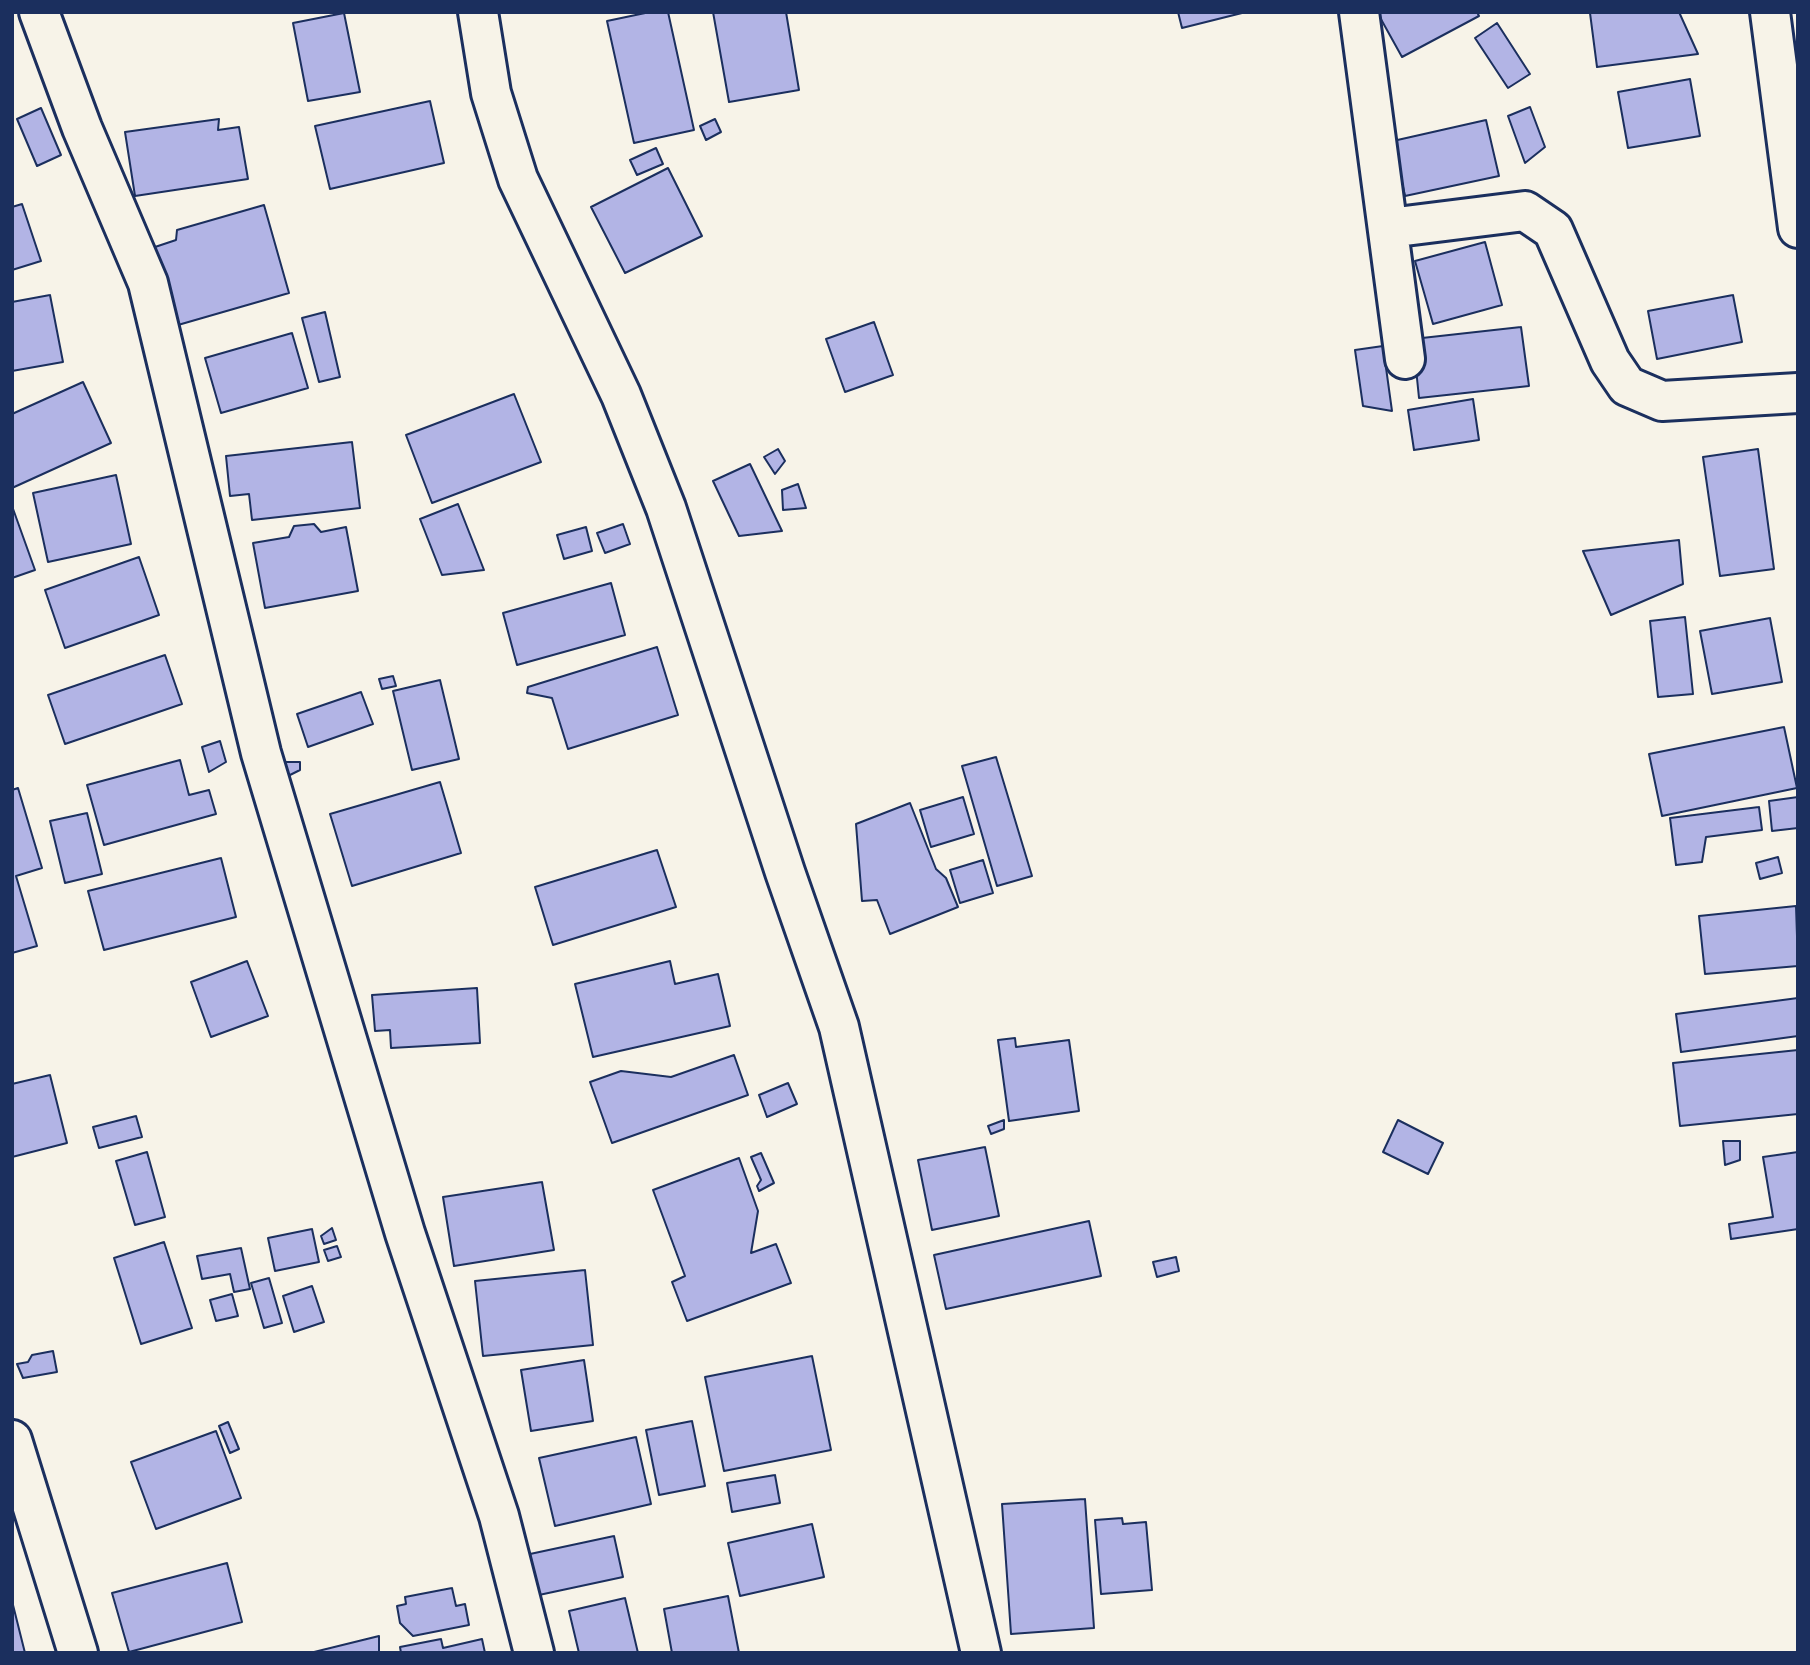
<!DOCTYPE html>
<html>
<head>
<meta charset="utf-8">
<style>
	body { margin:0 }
	#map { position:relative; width:1810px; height:1665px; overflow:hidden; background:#f7f3e8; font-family:Pangolin,sans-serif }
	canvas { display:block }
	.frame { position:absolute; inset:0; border:14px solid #1b2f5e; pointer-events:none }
</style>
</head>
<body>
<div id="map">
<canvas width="1810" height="1665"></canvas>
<div class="frame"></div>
</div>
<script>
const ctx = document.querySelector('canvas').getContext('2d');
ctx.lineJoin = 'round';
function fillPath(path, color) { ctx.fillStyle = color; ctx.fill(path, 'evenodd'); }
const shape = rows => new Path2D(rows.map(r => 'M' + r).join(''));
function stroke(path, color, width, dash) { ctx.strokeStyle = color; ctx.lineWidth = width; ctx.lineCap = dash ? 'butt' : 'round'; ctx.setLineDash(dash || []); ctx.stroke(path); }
const building = shape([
	[650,12,668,12,694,130,634,143,607,21,650,12],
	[713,12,786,12,799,90,729,102,713,12],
	[1178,12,1246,12,1182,28,1178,12],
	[1377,12,1477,12,1479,16,1402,57,1377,12],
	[1679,12,1698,54,1597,67,1590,13,1679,12],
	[344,13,360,92,308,101,293,23,344,13],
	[1497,23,1530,74,1508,88,1475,38,1497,23],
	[1690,79,1700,136,1628,148,1618,92,1690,79],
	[430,101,444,163,330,189,315,126,430,101],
	[1530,107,1545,147,1525,163,1508,116,1530,107],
	[41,108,61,155,37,166,17,119,41,108],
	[219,119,218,130,239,127,248,179,135,196,125,132,219,119],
	[715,119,721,132,706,140,700,126,715,119],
	[1486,120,1499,176,1405,196,1393,141,1486,120],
	[656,148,663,164,637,175,630,160,656,148],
	[668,168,702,236,625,273,591,207,668,168],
	[22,204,41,261,12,270,12,207,22,204],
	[264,205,289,293,178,325,155,247,176,240,177,230,264,205],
	[1485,242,1502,305,1433,324,1415,261,1485,242],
	[50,295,63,362,12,371,12,302,50,295],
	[1733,295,1742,342,1657,359,1648,311,1733,295],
	[325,312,340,377,319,382,302,318,325,312],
	[874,322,893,375,845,392,826,339,874,322],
	[1521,327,1529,386,1419,398,1413,339,1521,327],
	[292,333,308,388,221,413,205,358,292,333],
	[1383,346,1392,411,1363,406,1355,350,1383,346],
	[83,382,111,443,12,488,12,414,83,382],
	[514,394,541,462,432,503,406,435,514,394],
	[1473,399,1479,440,1414,450,1408,410,1473,399],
	[352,442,360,508,252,520,249,494,230,496,226,456,352,442],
	[778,449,785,461,775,474,764,457,778,449],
	[1758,449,1774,569,1720,576,1703,457,1758,449],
	[750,464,782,531,739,536,713,481,750,464],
	[116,475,131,544,48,562,33,493,116,475],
	[798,484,806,508,783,510,782,490,798,484],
	[458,504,484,570,442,575,420,519,458,504],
	[12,506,35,570,12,578,12,506],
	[314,524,321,532,346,527,358,591,265,608,253,543,289,537,294,526,314,524],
	[623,524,630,544,605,553,597,533,623,524],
	[586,527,592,551,564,559,557,535,586,527],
	[1679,540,1683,584,1611,615,1583,551,1679,540],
	[139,557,159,615,65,648,45,590,139,557],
	[611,583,625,635,517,665,503,613,611,583],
	[1685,617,1693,694,1658,697,1650,621,1685,617],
	[1770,618,1782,682,1712,694,1700,631,1770,618],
	[657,647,678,715,568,749,552,698,527,693,528,687,657,647],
	[165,655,182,704,65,744,48,695,165,655],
	[393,676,396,686,382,689,379,679,393,676],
	[440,680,459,759,412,770,393,691,440,680],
	[361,692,373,724,308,747,297,714,361,692],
	[1784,727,1797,788,1662,816,1649,754,1784,727],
	[220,741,226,762,209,772,202,747,220,741],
	[996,757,1032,876,997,886,962,766,996,757],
	[180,760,189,795,209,790,216,814,104,845,87,785,180,760],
	[276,762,300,762,300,770,284,778,276,762],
	[440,782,461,853,352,886,330,814,440,782],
	[18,788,42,868,16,876,37,946,12,953,12,790,18,788],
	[963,797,974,834,931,847,920,810,963,797],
	[1798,797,1798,828,1772,831,1769,801,1798,797],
	[910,803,936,869,946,878,958,907,890,934,877,900,862,901,856,824,910,803],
	[1759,807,1762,830,1706,837,1702,862,1676,865,1670,818,1759,807],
	[87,813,102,874,65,883,50,821,87,813],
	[657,850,676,907,553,945,535,887,657,850],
	[1778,857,1782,873,1760,879,1756,863,1778,857],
	[221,858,236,917,104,950,88,891,221,858],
	[983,860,993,893,960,903,950,870,983,860],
	[1796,906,1798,966,1705,974,1699,916,1796,906],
	[247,961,268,1016,211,1037,191,982,247,961],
	[670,961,675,984,718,974,730,1026,593,1057,575,984,670,961],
	[477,988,480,1043,391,1048,390,1030,375,1031,372,995,477,988],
	[1798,998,1798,1036,1681,1052,1676,1014,1798,998],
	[1015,1038,1016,1047,1069,1040,1079,1111,1009,1121,998,1040,1015,1038],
	[1798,1050,1798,1114,1680,1126,1673,1063,1798,1050],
	[734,1055,748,1095,612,1143,590,1082,621,1071,671,1077,734,1055],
	[50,1075,67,1143,12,1157,12,1084,50,1075],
	[788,1083,797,1104,767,1117,759,1095,788,1083],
	[136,1116,142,1137,99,1148,93,1127,136,1116],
	[1004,1120,1004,1129,991,1134,988,1126,1004,1120],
	[1398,1120,1443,1143,1428,1174,1383,1152,1398,1120],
	[1723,1141,1740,1141,1740,1160,1725,1165,1723,1141],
	[985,1147,999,1216,932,1230,918,1160,985,1147],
	[147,1152,165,1217,135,1225,116,1161,147,1152],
	[1798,1152,1798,1229,1731,1239,1729,1224,1773,1217,1763,1157,1798,1152],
	[761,1153,774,1183,759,1191,757,1186,761,1180,751,1157,761,1153],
	[739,1158,758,1211,751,1253,776,1244,791,1283,687,1321,672,1282,685,1276,653,1190,739,1158],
	[542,1182,554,1250,454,1266,443,1197,542,1182],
	[1089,1221,1101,1276,946,1309,934,1255,1089,1221],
	[332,1228,336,1240,324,1244,321,1236,332,1228],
	[312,1229,319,1262,275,1271,268,1238,312,1229],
	[164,1242,192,1328,141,1344,114,1258,164,1242],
	[337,1246,341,1257,328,1261,324,1250,337,1246],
	[241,1248,250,1289,234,1292,230,1274,202,1279,197,1256,241,1248],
	[1176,1257,1179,1271,1157,1277,1153,1262,1176,1257],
	[585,1270,593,1345,483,1356,475,1281,585,1270],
	[269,1278,282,1323,264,1328,251,1283,269,1278],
	[312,1286,324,1322,294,1332,283,1296,312,1286],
	[232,1294,238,1316,216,1321,210,1300,232,1294],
	[53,1351,57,1372,23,1378,17,1364,28,1362,32,1355,53,1351],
	[812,1356,831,1450,724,1471,705,1377,812,1356],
	[584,1360,593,1421,531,1431,521,1370,584,1360],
	[692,1421,705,1486,659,1495,646,1430,692,1421],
	[228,1422,239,1449,230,1453,219,1426,228,1422],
	[216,1431,241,1498,156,1529,131,1462,216,1431],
	[636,1437,651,1504,555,1526,539,1458,636,1437],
	[775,1475,780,1503,732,1512,727,1483,775,1475],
	[1085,1499,1094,1628,1011,1634,1002,1504,1085,1499],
	[1122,1518,1123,1524,1146,1522,1152,1590,1101,1594,1095,1520,1122,1518],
	[812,1524,824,1577,740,1596,728,1543,812,1524],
	[614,1536,623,1577,539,1595,530,1554,614,1536],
	[227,1563,242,1622,129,1652,112,1593,227,1563],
	[452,1588,456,1606,465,1604,469,1625,413,1636,400,1623,397,1606,406,1604,405,1597,452,1588],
	[728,1596,739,1653,672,1653,664,1609,728,1596],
	[625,1598,638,1653,579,1653,569,1611,625,1598],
	[12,1601,25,1653,12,1653,12,1601],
	[379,1636,379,1653,310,1653,379,1636],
	[441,1639,443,1648,482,1639,485,1653,401,1653,400,1647,441,1639]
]);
fillPath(building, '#b2b4e5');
stroke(building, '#1b2f5e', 2);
const minor = shape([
	[39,12,82,128,148,283,261,753,405,1233,499,1516,534,1653],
	[478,12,491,93,518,179,621,395,666,508,785,872,839,1027,981,1653],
	[1359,12,1405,359],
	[1770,12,1798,228],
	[1389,228,1525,211,1553,230,1610,361,1627,386,1662,401,1798,393],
	[12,1440,78,1653]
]);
stroke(minor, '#1b2f5e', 44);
stroke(minor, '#f7f3e8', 38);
</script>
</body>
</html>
